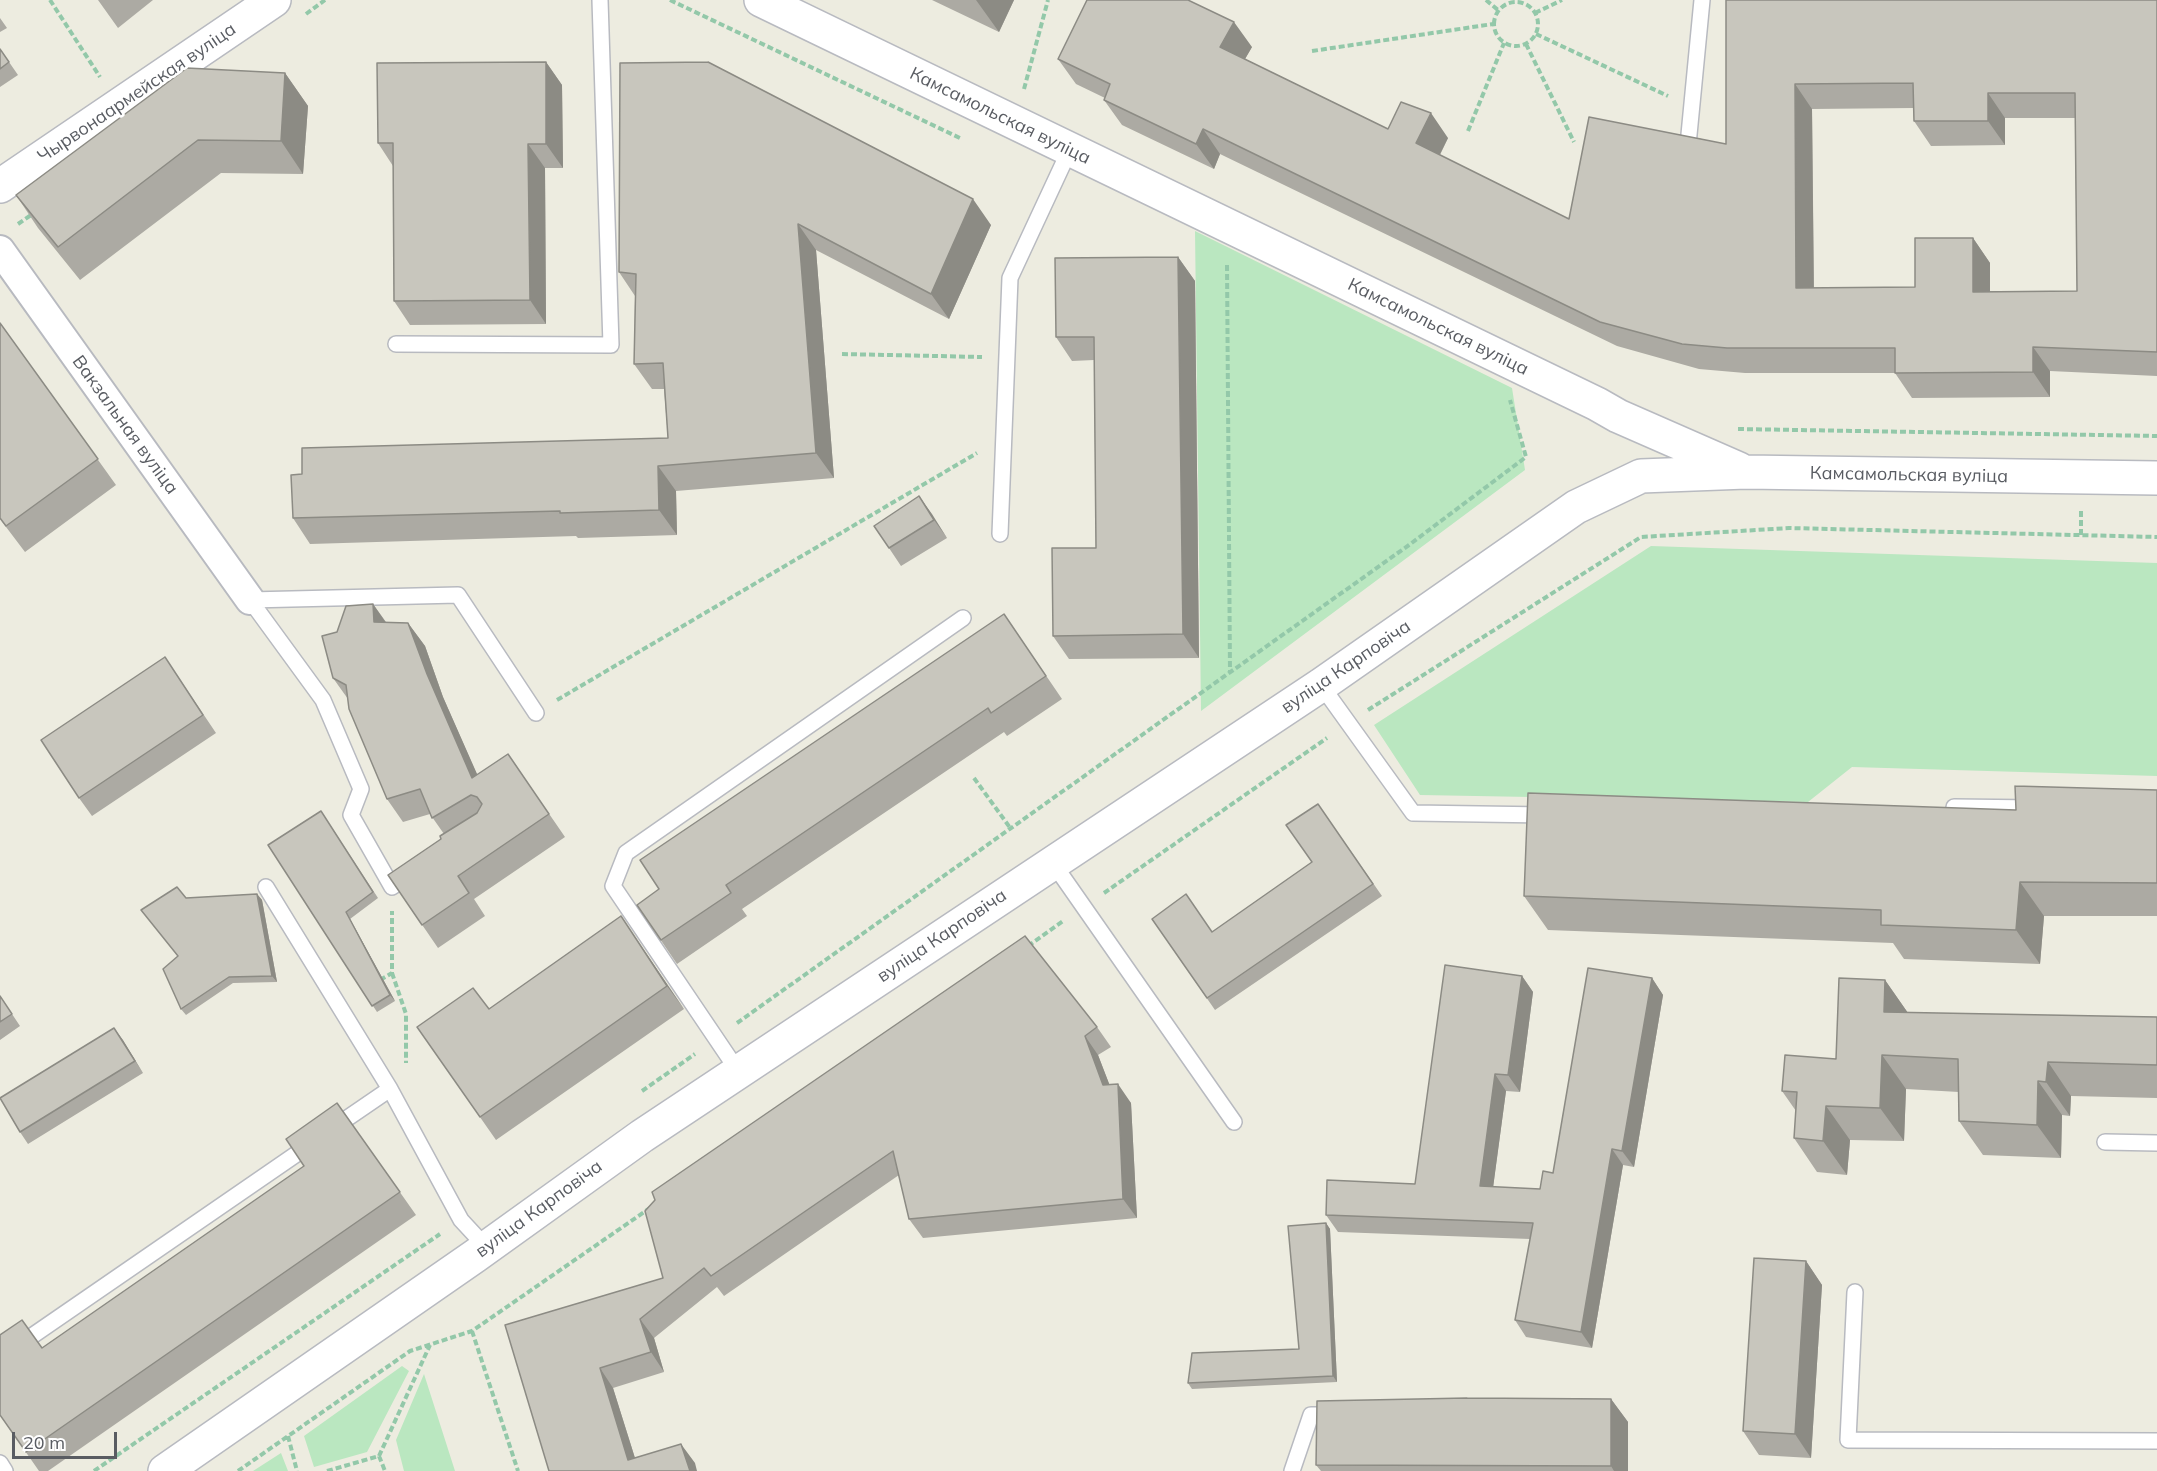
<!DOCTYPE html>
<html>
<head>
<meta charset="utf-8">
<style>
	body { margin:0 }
	#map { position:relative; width:2157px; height:1471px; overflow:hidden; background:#edece0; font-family:Mulish,sans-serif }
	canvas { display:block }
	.scale { position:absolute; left:12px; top:1432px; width:105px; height:27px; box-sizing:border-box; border:3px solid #595c62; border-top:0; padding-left:8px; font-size:18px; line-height:21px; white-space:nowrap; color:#595c62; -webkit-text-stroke:4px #fff; paint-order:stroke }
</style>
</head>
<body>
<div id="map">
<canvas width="2157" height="1471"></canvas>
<div class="scale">20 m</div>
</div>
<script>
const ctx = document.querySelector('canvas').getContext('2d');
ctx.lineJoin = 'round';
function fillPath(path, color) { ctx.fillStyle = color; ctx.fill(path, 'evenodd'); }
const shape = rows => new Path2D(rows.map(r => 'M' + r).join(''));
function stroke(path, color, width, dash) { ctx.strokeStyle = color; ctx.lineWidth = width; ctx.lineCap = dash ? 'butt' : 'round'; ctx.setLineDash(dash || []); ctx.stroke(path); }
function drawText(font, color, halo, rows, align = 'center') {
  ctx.font = font + ' Mulish,sans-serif'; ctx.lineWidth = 5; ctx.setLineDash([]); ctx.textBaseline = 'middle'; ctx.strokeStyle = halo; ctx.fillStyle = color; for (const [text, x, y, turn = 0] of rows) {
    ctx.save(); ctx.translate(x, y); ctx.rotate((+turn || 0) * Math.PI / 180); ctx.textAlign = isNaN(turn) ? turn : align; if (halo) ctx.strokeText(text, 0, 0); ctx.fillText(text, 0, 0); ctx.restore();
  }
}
fillPath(shape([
	[1195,231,1512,388,1525,470,1201,711],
	[1651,546,2157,563,2157,776,1852,767,1808,802,1420,795,1374,725],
	[402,1366,409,1371,367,1452,314,1467,304,1436],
	[424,1374,455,1471,404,1471,396,1440],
	[281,1453,288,1471,253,1471]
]), '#bae7c0');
const service = shape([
	[1698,147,1688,145,1702,0],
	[396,344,611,345,600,0],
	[1000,534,1010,278,1070,149],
	[250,600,323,700,361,789,351,815,392,887,411,875],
	[250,600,458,595,536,713],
	[1321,685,1413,813,1546,815],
	[1954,807,2037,808],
	[1053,863,1234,1122],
	[266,887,390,1089,461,1220,486,1247],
	[738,1071,613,886,626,853,963,618],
	[333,1128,390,1089],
	[2105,1142,2157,1143],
	[1855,1292,1848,1440,2157,1441],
	[0,1358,311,1144],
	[0,1463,5,1471],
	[1292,1471,1311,1415,1336,1415]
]);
const minor = shape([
	[0,250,250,600]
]);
const tertiary = shape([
	[761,0,1597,404,1618,416,1739,469],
	[0,186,274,0],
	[165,1471,475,1256,642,1136,1321,685,1576,507,1641,476,1746,472,2157,478]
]);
stroke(service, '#b8bac0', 18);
stroke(minor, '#b8bac0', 32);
stroke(tertiary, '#b8bac0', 36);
stroke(shape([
	[50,0,100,77],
	[670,0,962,139],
	[1486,0,1498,10],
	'1494 24a22 22 0 1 1 44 0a22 22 0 1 1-44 0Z',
	[1535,13,1562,0],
	[306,14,325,0],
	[1536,34,1668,96],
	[1526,44,1574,142],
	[1312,51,1493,24],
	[1024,89,1048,0],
	[1468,131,1504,43],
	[18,224,34,213],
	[1227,265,1230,672],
	[842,354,982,357],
	[1738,429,2157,436],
	[2081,535,2081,510],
	[557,700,977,453],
	[1368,710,1641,537,1789,528,2157,537],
	[974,778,1011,829],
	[1104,893,1327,738],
	[1028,946,1063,921],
	[392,973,406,1014,406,1063],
	[380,980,392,973,392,911],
	[737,1023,1409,545,1526,457,1510,400],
	[642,1091,695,1054],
	[472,1331,518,1471],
	[288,1436,297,1471],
	[379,1456,385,1471],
	[94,1471,440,1234],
	[238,1471,410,1351,472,1331,650,1208],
	[327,1471,379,1456,430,1345]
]), '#93c8a9', 4, [6, 3]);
stroke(service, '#fff', 15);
stroke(minor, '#fff', 28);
stroke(tertiary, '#fff', 33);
fillPath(shape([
	[98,0,153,0,118,28],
	[932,0,1014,0,999,32],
	[1726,0,2157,0,2157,376,2050,371,2050,397,1912,398,1895,373,1745,373,1699,369,1617,346,1220,154,1214,169,1122,125,1104,100,1105,98,1076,84,1058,59,1252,47,1245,59,1388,129,1448,138,1440,155,1569,219,1726,144],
	[1913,108,1914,121,1931,146,2005,145,2005,118,2075,118,2077,291,1990,291,1990,263,1973,238,1915,287,1814,288,1812,109],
	[0,18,7,28,0,32],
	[0,49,18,75,0,87],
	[546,62,562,85,563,168,545,168,546,324,410,325,394,301,393,166,378,143],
	[620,63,991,225,949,319,816,250,834,478,676,491,677,535,578,538,576,536,310,544,293,518,302,474,668,438,664,389,652,389,634,364,635,296,619,272],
	[285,73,308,106,303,174,221,173,80,280,38,228,16,195],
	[1178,257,1195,281,1199,658,1069,659,1053,636,1096,548,1094,360,1072,361,1056,337],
	[0,323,116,485,25,552,0,519],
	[919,496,947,538,901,566,889,548],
	[373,604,386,622,408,623,425,646,443,697,477,775,508,754,565,837,474,899,485,916,438,948,388,875,441,839,444,834,430,814,403,822,387,799,348,699,333,678,337,632],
	[1004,614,1062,699,1007,736,1004,732,742,909,747,916,677,964,637,905,659,889],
	[177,675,216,733,92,816,79,798],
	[2157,790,2157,916,2044,916,2040,964,1904,959,1893,943,1548,930,1524,896,2016,810],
	[1318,804,1382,896,1215,1010,1152,919,1212,932,1312,862],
	[321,811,378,898,350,919,395,1001,377,1012,268,845],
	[257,894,262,900,277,982,233,983,186,1015,181,1009,178,956,186,898],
	[621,916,684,1009,496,1140,417,1027,489,1009],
	[1522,976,1533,992,1520,1092,1506,1091,1493,1187,1540,1189,1553,1173,1652,978,1663,995,1634,1167,1623,1165,1592,1348,1526,1337,1515,1320,1530,1239,1338,1232,1326,1215,1415,1184],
	[1885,980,1908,1013,2157,1017,2157,1098,2071,1096,2070,1116,2062,1115,2061,1158,1983,1155,1959,1121,1959,1092,1906,1089,1904,1141,1850,1140,1847,1175,1817,1172,1794,1138,1796,1111,1782,1091,1836,1059],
	[0,996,20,1026,0,1040],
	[1097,1027,1111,1047,1098,1055,1109,1084,1131,1103,1137,1218,923,1238,909,1219,899,1175,724,1296,717,1287,654,1338,664,1372,613,1388,635,1458,695,1463,549,1471,505,1325,663,1278],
	[114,1028,143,1073,28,1144,20,1132],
	[337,1103,416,1215,48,1471,39,1471,0,1415,42,1348,304,1166],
	[1326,1223,1330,1229,1337,1382,1192,1389,1188,1383,1299,1349],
	[1806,1261,1822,1285,1811,1458,1759,1455,1743,1431],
	[1611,1399,1628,1422,1628,1471,1321,1471,1316,1465]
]), '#acaaa3');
fillPath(shape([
	[976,0,1014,0,999,32],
	[1234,22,1252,47,1238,71,1220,47],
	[546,62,562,85,563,168,546,144],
	[285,73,308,106,303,174,281,141],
	[1795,84,1812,109,1814,313,1796,288],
	[1988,93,2005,118,2005,145,1988,121],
	[1431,113,1448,138,1433,168,1416,143],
	[1203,129,1220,154,1214,169,1196,144],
	[528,144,545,168,546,324,530,300],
	[973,199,991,225,949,319,931,294],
	[798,224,816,250,834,478,816,453],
	[1973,238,1990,263,1990,316,1973,292],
	[1178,257,1195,281,1199,658,1183,634],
	[2033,347,2050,371,2050,397,2033,372],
	[658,466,676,491,677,535,659,510],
	[919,496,932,514,947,538,934,520],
	[373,604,389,627,374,622],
	[408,623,425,646,443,697,489,801,472,778,427,674],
	[2020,882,2044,916,2040,964,2016,930],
	[257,894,262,900,277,982,272,976],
	[346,912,350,919,395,1001,390,995],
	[621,916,637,940,684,1009,667,986],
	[1522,976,1533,992,1520,1092,1508,1075],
	[1652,978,1663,995,1634,1167,1622,1151],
	[1885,980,1908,1013,1884,1012],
	[114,1028,123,1040,143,1073,135,1061],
	[1085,1036,1098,1055,1117,1104,1103,1085],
	[1882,1055,1906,1089,1904,1141,1880,1108],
	[2048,1062,2071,1096,2070,1116,2046,1082],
	[1495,1074,1506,1091,1491,1203,1480,1186],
	[2038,1081,2062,1115,2061,1158,2037,1125],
	[1118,1084,1131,1103,1137,1218,1123,1199],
	[1826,1106,1850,1140,1847,1175,1823,1141],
	[1612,1149,1623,1165,1592,1348,1581,1332],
	[1326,1223,1330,1229,1337,1382,1333,1376],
	[1806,1261,1822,1285,1811,1458,1795,1434],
	[640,1319,654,1338,664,1372,651,1352],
	[600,1368,613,1388,639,1471,628,1460],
	[1611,1399,1628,1422,1628,1471,1614,1471,1611,1466],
	[681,1444,695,1463,697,1471,690,1471]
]), '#8c8b84');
const building = shape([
	[1087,0,1188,0,1234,22,1220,47,1388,129,1401,102,1431,113,1416,143,1569,219,1589,117,1726,144,1726,0,2157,0,2157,352,2033,347,2033,372,1895,373,1895,348,1727,348,1682,344,1600,322,1203,129,1196,144,1104,100,1110,84,1058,59,1087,0],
	[1913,83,1914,121,1988,121,1988,93,2075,93,2077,291,1973,292,1973,238,1915,238,1915,287,1796,288,1795,84,1913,83],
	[0,49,9,62,0,69,0,49],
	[546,62,546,144,528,144,530,300,394,301,393,143,378,143,377,63,546,62],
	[708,62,973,199,931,294,798,224,816,453,658,466,659,510,560,513,560,511,293,518,291,475,302,474,302,448,668,438,663,363,634,364,636,274,619,272,620,63,708,62],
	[187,68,285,73,281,141,198,140,58,247,16,195,187,68],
	[1178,257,1183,634,1053,636,1052,548,1096,548,1094,337,1056,337,1055,258,1178,257],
	[0,323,98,459,6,526,0,518,0,323],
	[919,496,934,520,889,548,874,526,919,496],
	[373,604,374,622,408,623,427,674,472,778,508,754,549,814,458,876,469,893,422,925,388,875,441,839,440,836,477,813,482,804,477,797,471,795,432,818,420,789,387,799,349,709,346,685,333,678,322,636,337,632,346,606,373,604],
	[1004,614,1046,676,991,713,988,708,726,885,731,893,661,940,637,905,659,889,640,860,1004,614],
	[165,657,203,715,79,798,41,740,165,657],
	[2015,786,2157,790,2157,883,2020,882,2016,930,1881,925,1881,910,1524,896,1528,793,2016,810,2015,786],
	[1318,804,1373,884,1207,998,1152,919,1186,894,1212,932,1312,862,1286,825,1318,804],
	[321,811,373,892,346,912,390,995,372,1006,268,845,321,811],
	[177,887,186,898,257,894,272,976,229,977,181,1009,163,969,178,956,141,910,177,887],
	[621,916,667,986,480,1117,417,1027,473,988,489,1009,621,916],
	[1025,936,1097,1027,1085,1036,1103,1085,1118,1084,1123,1199,909,1219,893,1151,711,1276,704,1268,640,1319,651,1352,600,1368,628,1460,681,1444,690,1471,549,1471,505,1325,663,1278,645,1211,655,1200,652,1192,1025,936],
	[1445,965,1522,976,1508,1075,1495,1074,1480,1186,1540,1189,1543,1171,1553,1173,1588,968,1652,978,1622,1151,1612,1149,1581,1332,1515,1320,1533,1223,1326,1215,1327,1180,1415,1184,1445,965],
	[1839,978,1885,980,1884,1012,2157,1017,2157,1065,2048,1062,2046,1082,2038,1081,2037,1125,1959,1121,1958,1059,1882,1055,1880,1108,1826,1106,1823,1141,1794,1138,1797,1092,1782,1091,1785,1055,1836,1059,1839,978],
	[0,996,12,1014,0,1022,0,996],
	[114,1028,135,1061,20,1132,0,1098,114,1028],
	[337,1103,400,1192,26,1452,0,1415,0,1335,22,1320,42,1348,304,1166,286,1139,337,1103],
	[1326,1223,1333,1376,1188,1383,1192,1353,1299,1349,1288,1226,1326,1223],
	[1754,1258,1806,1261,1795,1434,1743,1431,1754,1258],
	[1467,1398,1611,1399,1611,1466,1316,1465,1317,1401,1467,1398]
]);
fillPath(building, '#c8c6bd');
stroke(building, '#8c8b84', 1.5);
drawText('18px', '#595c62', '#fff', [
	["Чырвонаармейская вуліца",137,93,-34],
	["Камсамольская вуліца",1000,116,26],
	["Камсамольская вуліца",1438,327,26],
	["Вакзальная вуліца",125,425,54],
	["Камсамольская вуліца",1909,475,1],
	["вуліца Карповіча",1346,667,-34],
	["вуліца Карповіча",942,936,-34],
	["вуліца Карповіча",539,1209,-36]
]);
</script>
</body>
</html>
